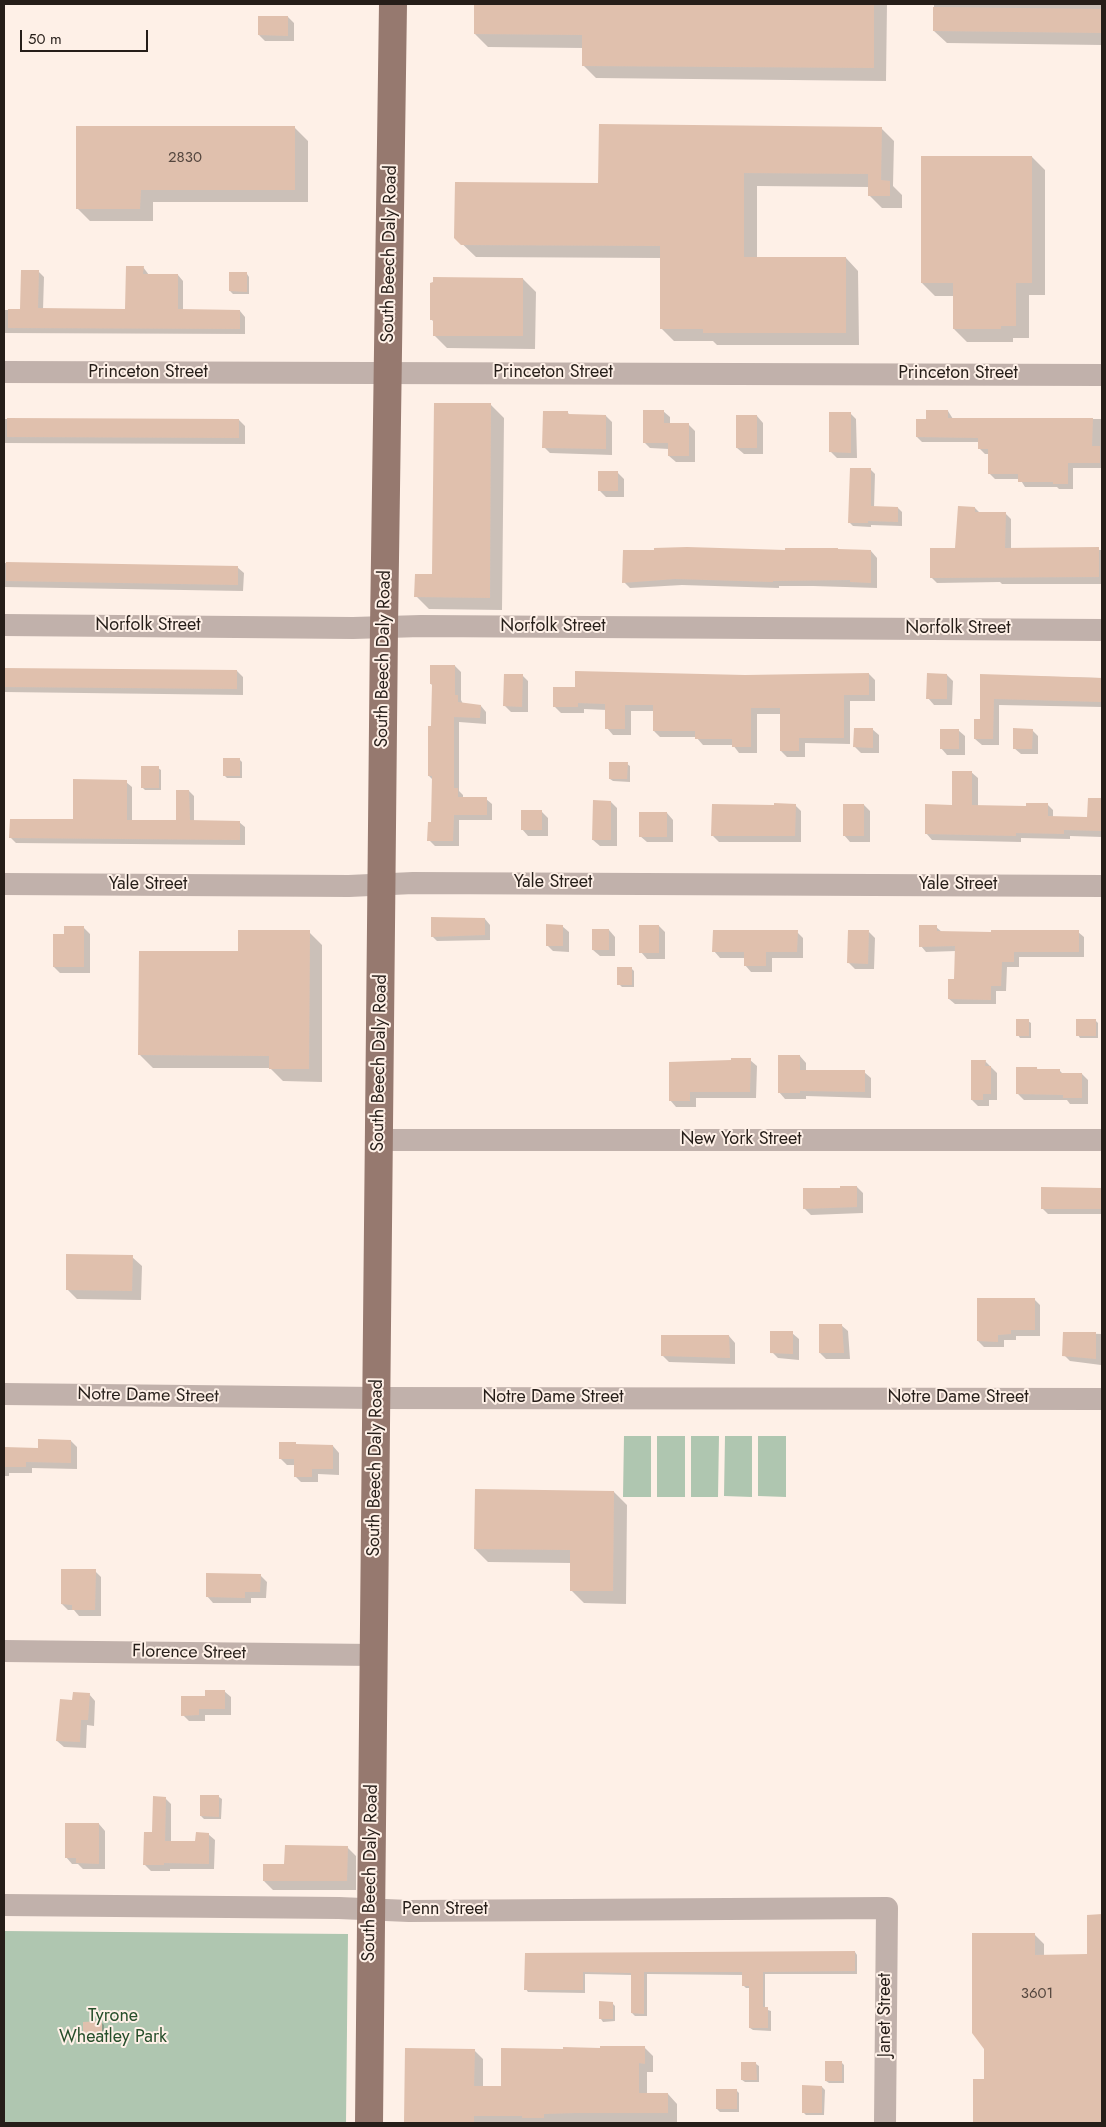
<!DOCTYPE html>
<html>
<head>
<meta charset="utf-8">
<style>
	body { margin:0 }
	#map { position:relative; width:1106px; height:2127px; overflow:hidden; background:#fef0e7; font-family:Jost,sans-serif }
	canvas { display:block }
	.frame { position:absolute; inset:0; border:5px solid #261e19; pointer-events:none }
	.scale { position:absolute; left:20px; top:30px; width:128px; height:22px; box-sizing:border-box; border:2px solid #261e19; border-top:0; padding-left:6px; font-size:15px; line-height:18px; white-space:nowrap; color:#261e19; -webkit-text-stroke:4px #fef0e7; paint-order:stroke }
</style>
</head>
<body>
<div id="map">
<canvas width="1106" height="2127"></canvas>
<div class="frame"></div>
<div class="scale">50 m</div>
</div>
<script>
const ctx = document.querySelector('canvas').getContext('2d');
ctx.lineJoin = 'round';
function fillPath(path, color) { ctx.fillStyle = color; ctx.fill(path, 'evenodd'); }
const shape = rows => new Path2D(rows.map(r => 'M' + r).join(''));
function stroke(path, color, width, dash) { ctx.strokeStyle = color; ctx.lineWidth = width; ctx.lineCap = dash ? 'butt' : 'round'; ctx.setLineDash(dash || []); ctx.stroke(path); }
function drawText(font, color, halo, rows, align = 'center') {
  ctx.font = font + ' Jost,sans-serif'; ctx.lineWidth = 4; ctx.setLineDash([]); ctx.textBaseline = 'middle'; ctx.strokeStyle = halo; ctx.fillStyle = color; for (const [text, x, y, turn = 0] of rows) {
    ctx.save(); ctx.translate(x, y); ctx.rotate((+turn || 0) * Math.PI / 180); ctx.textAlign = isNaN(turn) ? turn : align; if (halo) ctx.strokeText(text, 0, 0); ctx.fillText(text, 0, 0); ctx.restore();
  }
}
fillPath(shape([
	[624,1436,651,1436,651,1497,623,1497],
	[657,1436,685,1436,685,1497,657,1497],
	[691,1436,719,1436,718,1497,691,1497],
	[725,1436,752,1436,752,1497,724,1496],
	[758,1436,786,1436,786,1497,758,1496],
	[4,1931,348,1934,346,2123,4,2123]
]), '#afc6b0');
fillPath(shape([
	[476,4,887,4,886,81,596,78,583,65,583,48,488,47,475,34],
	[934,4,1102,4,1102,45,947,43,934,31],
	[288,17,294,23,294,41,265,41,259,35],
	[295,128,308,141,308,202,153,202,153,221,90,221,77,208],
	[881,128,894,141,893,186,902,195,902,208,882,208,869,195,869,187,757,186,757,258,846,258,858,271,859,345,717,345,713,341,674,341,661,328,661,258,476,257,455,237,599,184],
	[1032,157,1045,170,1045,295,1029,295,1029,338,1013,338,1013,342,967,342,954,329,954,296,935,296,922,283],
	[143,267,149,275,178,275,183,281,183,311,240,311,245,317,245,334,4,333,4,310,22,310,38,271,44,277,43,310,126,310],
	[247,274,249,277,249,294,233,294,230,291],
	[523,279,536,292,535,349,447,348,434,335,434,322,431,319],
	[491,405,504,418,502,610,429,609,416,596,433,575],
	[663,411,670,417,670,425,689,425,695,431,695,462,676,462,669,456,669,449,650,448,644,442],
	[948,411,953,419,1102,419,1102,468,1073,468,1073,489,1059,489,1057,487,1025,487,1020,479,995,479,989,473,990,454,985,454,979,448,979,442,922,442,917,437,927,420],
	[568,413,571,416,606,416,612,422,612,455,550,453,544,447],
	[850,413,856,419,857,458,837,458,831,452],
	[757,416,763,423,763,454,744,454,737,448],
	[4,419,239,420,245,426,245,444,4,443],
	[871,470,875,474,874,508,898,508,902,512,902,526,871,525,871,527,853,526,849,522],
	[617,472,624,479,624,497,606,497,600,491],
	[975,508,980,513,1005,513,1011,519,1011,549,1102,550,1102,584,1002,584,1000,582,937,583,931,577,956,549],
	[786,551,871,551,877,558,877,588,813,586,779,586,779,588,682,585,630,588,624,582],
	[4,563,237,567,244,573,243,591,4,587],
	[455,666,461,672,461,700,463,704,481,706,486,712,486,724,459,722,459,791,463,795,463,799,486,799,492,804,492,820,459,820,459,846,435,846,429,840,433,823,433,780,429,776,433,728,433,686,431,684],
	[4,669,237,671,243,677,243,695,4,692],
	[869,674,875,680,875,701,850,701,850,744,805,743,805,757,787,757,781,751,781,714,757,714,757,753,739,753,733,745,703,745,696,737,660,737,654,731,654,711,631,711,631,735,613,735,607,728,607,710,584,709,584,713,561,713,555,707,576,688,745,676],
	[522,675,528,681,528,712,511,712,505,706],
	[947,675,953,681,952,705,934,705,928,698],
	[982,675,1102,678,1102,707,999,705,999,745,982,745,975,739,981,721],
	[872,729,879,735,879,753,861,753,855,747],
	[958,730,965,736,965,755,947,755,941,748],
	[1032,730,1038,736,1038,754,1021,754,1014,748],
	[239,759,242,762,242,778,227,778,224,775],
	[627,764,630,766,630,782,613,781,610,779],
	[158,768,161,770,161,790,145,790,142,787],
	[971,772,978,778,978,807,1027,807,1047,804,1053,810,1053,817,1088,818,1089,799,1102,799,1102,837,1070,836,1070,839,1021,838,1021,842,932,840,926,833,954,806],
	[126,782,132,787,132,821,177,822,189,791,194,796,194,821,239,822,245,827,245,845,16,843,11,838,74,820],
	[611,802,617,808,617,846,600,846,593,840],
	[795,805,801,811,801,842,719,842,713,836],
	[864,805,870,811,870,842,850,842,844,835],
	[542,812,548,818,548,836,528,836,522,829],
	[667,813,673,820,673,842,647,842,640,836],
	[485,919,490,925,490,940,437,941,432,936],
	[562,926,569,932,569,952,553,951,547,945],
	[659,926,665,932,665,959,647,959,641,952],
	[83,927,90,934,90,973,60,973,54,967],
	[936,927,942,932,1078,932,1084,937,1084,957,1019,957,1019,967,1007,967,1006,991,996,991,996,1004,955,1004,949,999,956,981,956,951,926,952,921,946],
	[609,930,615,937,615,956,600,956,593,950],
	[309,932,322,945,322,1082,283,1081,270,1068,153,1068,140,1055,239,952],
	[797,932,803,938,803,958,772,958,772,972,751,972,745,965,745,958,720,958,714,951],
	[869,932,875,938,874,969,855,969,848,962],
	[631,968,634,971,634,987,622,987,619,984],
	[1095,1020,1098,1023,1098,1038,1080,1038,1078,1035],
	[1028,1021,1031,1023,1031,1038,1020,1038,1018,1035],
	[800,1056,806,1063,806,1071,864,1072,871,1078,871,1098,806,1096,806,1099,785,1099,779,1092],
	[750,1060,757,1066,756,1098,696,1098,696,1107,676,1107,670,1100],
	[985,1061,997,1073,997,1100,989,1100,989,1106,978,1106,972,1100],
	[1036,1068,1039,1070,1060,1071,1063,1074,1082,1074,1088,1080,1088,1104,1070,1104,1067,1100,1024,1100,1018,1094],
	[857,1187,863,1193,863,1213,811,1215,804,1208],
	[1042,1189,1102,1189,1102,1214,1048,1214,1042,1208],
	[132,1257,142,1266,141,1300,77,1299,67,1289],
	[1034,1299,1040,1305,1040,1336,1016,1336,1016,1340,1004,1340,1004,1347,984,1347,978,1341],
	[841,1325,848,1331,850,1359,826,1359,820,1353],
	[792,1333,799,1339,799,1360,778,1358,772,1352],
	[1064,1333,1102,1334,1101,1365,1070,1361,1064,1355],
	[729,1336,735,1343,735,1364,669,1362,663,1356],
	[71,1441,77,1447,77,1469,32,1468,32,1473,9,1473,9,1476,4,1476,4,1447,5,1448,39,1449],
	[295,1443,298,1446,333,1446,339,1453,339,1475,318,1474,318,1482,301,1482,295,1476,295,1465,287,1465,280,1458],
	[614,1492,627,1505,626,1604,584,1603,571,1590,571,1563,488,1562,475,1549],
	[95,1571,101,1577,101,1616,79,1616,74,1610,68,1610,62,1604],
	[260,1575,267,1582,266,1598,251,1598,251,1603,213,1603,207,1596],
	[224,1691,231,1697,231,1715,205,1715,205,1721,189,1721,183,1715,206,1697],
	[89,1694,95,1701,94,1726,87,1725,86,1748,64,1747,57,1741,73,1701],
	[219,1797,222,1799,221,1819,204,1819,201,1816],
	[165,1798,171,1804,171,1842,197,1842,208,1834,215,1840,214,1869,170,1869,170,1871,151,1871,145,1865],
	[99,1824,105,1831,105,1869,83,1869,78,1864,72,1864,66,1857],
	[347,1847,356,1856,356,1890,273,1890,264,1881,286,1866],
	[1088,1916,1102,1916,1102,2123,974,2123,974,2080,985,2081,1035,1935,1044,1944,1044,1956,1088,1956],
	[855,1952,857,1955,857,1974,765,1974,765,2009,771,2011,771,2031,753,2030,750,2028,750,1988,746,1988,743,1985,743,1975,647,1974,647,2016,635,2016,632,2013,632,1975,585,1974,585,1993,528,1992,526,1989,526,1954],
	[612,2003,615,2006,615,2021,603,2022,601,2019],
	[102,2023,104,2025,104,2040,87,2040,84,2037],
	[644,2047,653,2056,653,2072,647,2072,647,2094,668,2094,677,2104,677,2122,406,2123,406,2049,474,2050,483,2059,483,2087,502,2087,564,2050,564,2049],
	[841,2062,844,2065,844,2083,829,2083,826,2081],
	[756,2064,759,2066,759,2082,745,2082,742,2080],
	[822,2087,825,2090,824,2115,806,2115,803,2112],
	[736,2090,739,2093,739,2112,720,2112,717,2109]
]), '#0003');
fillPath(shape([
	[474,4,874,4,874,68,582,66,582,35,474,34],
	[933,7,1102,9,1102,33,933,31],
	[258,16,288,16,288,36,258,35],
	[599,124,882,127,881,180,890,181,890,196,868,196,868,174,744,173,744,257,846,257,846,333,703,333,703,329,660,329,660,246,461,245,454,238,455,182,598,183],
	[76,126,295,126,295,190,141,190,140,209,76,209],
	[921,156,1032,156,1032,283,1016,283,1016,326,1001,326,1001,329,953,329,953,283,921,283],
	[126,266,144,266,143,274,178,274,178,309,240,310,240,329,8,328,8,309,20,309,21,270,39,270,38,308,125,309],
	[229,272,247,272,247,292,229,291],
	[433,277,523,278,523,336,433,336,433,320,430,320,430,283,433,282],
	[434,403,491,403,490,598,414,597,415,574,432,574],
	[643,410,664,410,664,423,689,423,689,456,668,456,668,443,643,443],
	[926,410,948,410,948,418,1093,418,1092,446,1100,446,1100,463,1068,463,1068,484,1053,484,1053,482,1018,482,1018,474,988,474,988,449,978,449,978,438,916,437,916,419,926,419],
	[543,411,568,411,568,414,606,415,606,449,542,448],
	[829,412,851,412,851,453,829,452],
	[736,415,757,415,757,448,736,448],
	[7,418,239,419,239,438,7,437],
	[850,468,871,468,871,506,898,507,898,522,868,521,868,523,848,523],
	[598,471,618,471,618,491,598,491],
	[958,506,975,507,975,512,1006,512,1005,548,1099,547,1099,577,930,578,930,548,955,548],
	[687,547,785,550,785,548,838,548,838,549,871,550,871,583,850,582,850,580,773,581,773,582,675,579,622,583,623,550,654,550,654,548],
	[6,562,238,566,238,585,6,581],
	[430,665,455,665,455,695,458,695,458,702,481,705,480,718,454,717,454,788,458,788,458,797,487,797,487,815,454,815,453,841,427,841,428,822,431,822,432,776,428,776,428,726,431,726,432,684,430,684],
	[4,668,237,670,237,689,4,687],
	[575,671,745,675,869,673,869,695,844,695,844,738,799,738,799,751,780,751,780,708,751,708,751,747,732,747,732,739,695,739,695,731,653,731,653,705,625,705,625,729,605,729,605,704,578,703,578,707,553,707,553,687,575,687],
	[927,673,947,674,947,699,926,699],
	[504,674,523,674,522,707,503,706],
	[980,674,1102,678,1102,702,994,699,993,739,974,739,974,719,980,719],
	[854,728,873,728,873,748,853,747],
	[1013,728,1033,729,1032,749,1013,749],
	[940,729,959,729,959,749,940,749],
	[223,758,240,758,240,776,223,776],
	[609,762,628,762,627,779,609,779],
	[141,766,159,766,159,788,141,788],
	[952,771,972,771,972,805,1026,806,1026,803,1048,803,1048,816,1087,817,1088,798,1102,798,1102,831,1064,830,1064,834,1016,833,1016,836,925,834,925,804,952,805],
	[73,779,127,780,127,820,176,820,176,790,189,790,190,820,240,821,240,840,9,838,10,819,73,819],
	[593,800,611,801,611,840,592,840],
	[774,803,796,804,795,836,711,836,712,804,774,805],
	[843,804,864,804,864,836,843,836],
	[521,810,542,810,542,830,521,830],
	[639,812,667,812,667,837,639,837],
	[431,917,485,918,485,935,431,937],
	[546,924,563,925,563,946,546,946],
	[639,925,659,925,659,953,639,953],
	[919,925,937,925,937,931,991,932,991,930,1079,930,1079,952,1014,952,1014,962,1002,962,1001,986,991,986,991,1000,948,999,948,979,954,979,955,946,919,947],
	[64,926,84,926,84,967,53,967,53,934,64,934],
	[592,929,609,929,609,950,592,950],
	[238,930,310,930,309,1069,269,1069,269,1056,138,1055,139,951,238,951],
	[713,930,798,930,797,952,766,952,766,966,744,966,744,952,712,952],
	[848,930,869,930,868,964,847,963],
	[617,967,632,967,632,985,617,985],
	[1016,1019,1029,1019,1029,1036,1016,1036],
	[1076,1019,1096,1019,1096,1036,1076,1036],
	[778,1055,800,1055,800,1070,865,1070,865,1092,800,1091,800,1093,778,1093],
	[731,1058,751,1058,750,1092,690,1092,690,1101,669,1101,669,1062,731,1060],
	[971,1060,986,1060,985,1066,991,1066,991,1094,983,1094,983,1100,971,1100],
	[1016,1067,1037,1067,1037,1069,1060,1069,1060,1073,1082,1073,1082,1098,1063,1098,1063,1095,1016,1094],
	[840,1186,857,1186,857,1207,803,1209,803,1188,840,1188],
	[1041,1187,1102,1188,1102,1209,1041,1209],
	[66,1254,133,1255,132,1291,66,1290],
	[977,1298,1035,1298,1035,1330,1011,1330,1011,1334,998,1335,998,1342,977,1341],
	[819,1324,842,1324,844,1353,819,1353],
	[770,1331,793,1331,793,1354,770,1353],
	[1063,1332,1096,1332,1096,1359,1062,1356],
	[661,1335,729,1335,730,1358,661,1356],
	[38,1439,71,1440,71,1463,26,1462,26,1467,4,1467,4,1447,38,1448],
	[279,1442,296,1442,296,1444,333,1445,333,1469,312,1469,312,1477,294,1477,294,1459,279,1459],
	[475,1489,614,1491,613,1591,570,1591,570,1550,474,1549],
	[61,1569,96,1569,95,1610,72,1610,72,1605,61,1604],
	[206,1573,261,1574,260,1592,245,1592,245,1598,206,1597],
	[205,1690,225,1690,225,1709,199,1709,199,1715,181,1716,181,1696,205,1696],
	[73,1692,90,1693,88,1720,81,1720,80,1742,56,1741,60,1699,72,1700],
	[200,1795,219,1795,219,1817,200,1816],
	[153,1796,166,1797,165,1841,195,1841,196,1832,209,1833,209,1864,164,1863,164,1865,143,1865,144,1832,152,1832],
	[65,1823,99,1823,99,1864,76,1863,76,1858,65,1858],
	[285,1845,348,1846,347,1881,263,1881,263,1864,284,1864],
	[1102,1914,1102,2123,973,2123,973,2079,984,2079,984,2049,972,2033,972,1933,1035,1933,1035,1955,1087,1954,1087,1915],
	[855,1951,855,1971,763,1972,763,2007,768,2007,768,2028,749,2028,749,1986,742,1986,742,1972,644,1972,644,2014,631,2013,631,1973,583,1972,583,1990,524,1990,525,1953],
	[599,2001,613,2002,613,2019,599,2019],
	[102,2021,102,2038,83,2037,83,2022],
	[600,2046,645,2046,645,2064,639,2063,639,2093,668,2093,668,2113,574,2113,544,2114,544,2118,522,2118,522,2116,474,2116,474,2123,404,2123,405,2048,475,2049,474,2086,501,2086,501,2048,563,2049,563,2047,600,2048],
	[825,2061,842,2061,842,2081,825,2081],
	[741,2062,756,2062,757,2080,741,2080],
	[802,2085,822,2086,822,2113,802,2113],
	[716,2089,737,2089,737,2109,716,2109]
]), '#e0c0ad');
stroke(shape([
	[4,372,1102,375],
	[4,625,353,628,421,626,1102,630],
	[4,884,349,886,413,883,1102,886],
	[379,1140,1102,1140],
	[4,1394,376,1398,1102,1399],
	[4,1651,374,1655],
	[4,1905,339,1908,409,1911,887,1908,885,2123]
]), '#c1b1ab', 22);
stroke(shape([
	[369,2123,384,627,393,4]
]), '#96796f', 28);
drawText('15px', '#54463e', null, [
	["2830",185,158],
	["3601",1037,1994]
]);
drawText('18px', '#261e19', '#fef0e7', [
	["South Beech Daly Road",390,254,-89],
	["Princeton Street",148,373],
	["Princeton Street",553,373],
	["Princeton Street",958,374],
	["Norfolk Street",148,626],
	["Norfolk Street",553,627],
	["Norfolk Street",958,629],
	["South Beech Daly Road",384,659,-89],
	["Yale Street",553,883],
	["Yale Street",148,885],
	["Yale Street",958,885],
	["South Beech Daly Road",380,1063,-89],
	["New York Street",741,1140],
	["Notre Dame Street",148,1396,1],
	["Notre Dame Street",553,1398],
	["Notre Dame Street",958,1398],
	["South Beech Daly Road",376,1468,-89],
	["Florence Street",189,1653,1],
	["South Beech Daly Road",371,1873,-89],
	["Penn Street",445,1910],
	["Janet Street",886,2015,-90]
]);
drawText('18px', '#264e2a', '#fef0e7', [
	["Tyrone",113,2017],
	["Wheatley Park",113,2038]
]);
</script>
</body>
</html>
